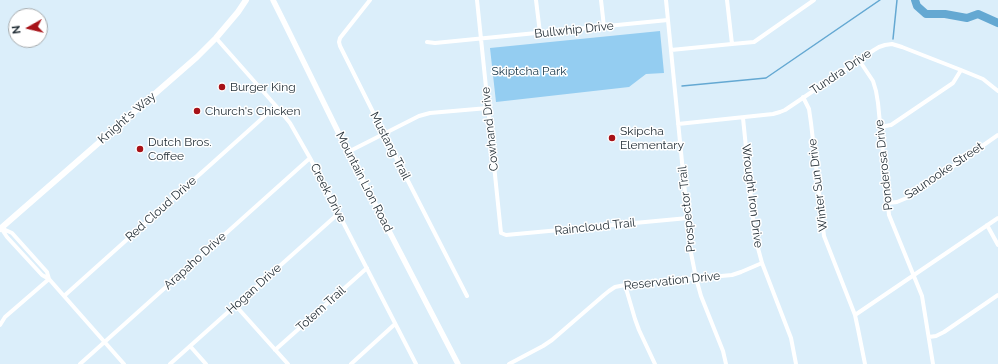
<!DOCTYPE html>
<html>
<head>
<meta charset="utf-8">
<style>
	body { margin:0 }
	#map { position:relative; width:998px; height:364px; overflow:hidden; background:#dbeefa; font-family:Raleway,sans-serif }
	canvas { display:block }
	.north { position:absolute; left:8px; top:8px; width:40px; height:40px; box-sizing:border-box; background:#fff; border:1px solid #a5aaad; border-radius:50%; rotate:262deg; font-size:11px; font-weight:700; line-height:16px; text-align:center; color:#1f2b33 }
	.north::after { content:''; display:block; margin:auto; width:14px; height:18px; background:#a71117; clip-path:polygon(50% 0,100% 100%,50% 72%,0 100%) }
</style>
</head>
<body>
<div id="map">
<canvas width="998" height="364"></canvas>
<div class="north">N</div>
</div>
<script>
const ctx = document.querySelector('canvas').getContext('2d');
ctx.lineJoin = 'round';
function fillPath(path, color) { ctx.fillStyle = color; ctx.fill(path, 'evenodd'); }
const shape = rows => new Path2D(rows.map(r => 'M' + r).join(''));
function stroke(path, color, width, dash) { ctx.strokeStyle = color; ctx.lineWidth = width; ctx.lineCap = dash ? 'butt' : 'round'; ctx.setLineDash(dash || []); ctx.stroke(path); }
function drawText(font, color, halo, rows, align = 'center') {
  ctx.font = font + ' Raleway,sans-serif'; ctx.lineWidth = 3; ctx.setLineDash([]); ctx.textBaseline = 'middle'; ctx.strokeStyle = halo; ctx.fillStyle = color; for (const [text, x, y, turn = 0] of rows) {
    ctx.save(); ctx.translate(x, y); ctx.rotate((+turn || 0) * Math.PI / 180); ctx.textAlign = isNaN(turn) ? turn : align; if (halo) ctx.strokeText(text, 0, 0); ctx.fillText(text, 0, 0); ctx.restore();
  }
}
fillPath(shape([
	[660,31,664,73,646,74,629,87,496,102,490,48]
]), '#94cdf1');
stroke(shape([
	[893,39,897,0],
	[682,86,766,78,880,0]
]), '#64a8d2', 1.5);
stroke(shape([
	[915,0,917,6,926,14,945,14,967,18,978,14,998,23]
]), '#64a8d2', 8);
stroke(shape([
	[370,0,340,38,339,42,340,46,384,134,467,296],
	[477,0,501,233,506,235,688,218],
	[536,0,540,33],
	[601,0,604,27],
	[666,0,691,253,696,278,701,296,723,351,726,364],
	[727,0,732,44],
	[216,38,276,106,290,123,310,158,416,364],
	[427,42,435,43,668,20],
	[671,50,732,44,754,42,814,0],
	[859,60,873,81,876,91,878,103,889,215,922,296,933,364],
	[803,97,809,109,811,123,824,236,855,315,858,329,865,364],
	[743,118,755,237,762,263,791,338,796,364],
	[678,124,773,114,780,112,785,110,874,50,879,47,885,45,892,44,902,47,961,70,983,79,998,91],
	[880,127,891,125,953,83,961,70],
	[348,152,419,116,430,113,488,108],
	[888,203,897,202,909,197,998,135],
	[987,225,998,245],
	[1,228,7,237,42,275,49,279,124,364],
	[1,228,12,233,47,272,49,279],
	[625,285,635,319,639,330,655,364],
	[64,296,276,106],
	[236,306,288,364],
	[855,315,998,218],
	[0,325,5,317,49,279],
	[929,337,936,336,944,332,998,295],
	[190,346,206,364],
	[275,350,367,268],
	[80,364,310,158],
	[170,364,339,213],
	[351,364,395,324],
	[509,364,543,346,552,340,604,295,609,291,615,287,625,285,732,275,741,272,762,263]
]), '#fff', 4);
stroke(shape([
	[273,0,285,24,348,152,458,364]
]), '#fff', 5.5);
stroke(shape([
	[0,229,197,57,216,38,238,12,246,0]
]), '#fff', 6);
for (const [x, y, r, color] of [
	[222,87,4,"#a71117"],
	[197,111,4,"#a71117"],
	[612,138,4,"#a71117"],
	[140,149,4,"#a71117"]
]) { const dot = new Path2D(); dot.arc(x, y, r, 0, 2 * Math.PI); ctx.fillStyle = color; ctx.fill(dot); stroke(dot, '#fff', 1.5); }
drawText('12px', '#1f2b33', '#fff', [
	["Bullwhip Drive",574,30,-6],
	["Tundra Drive",841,72,-34],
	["Knight's Way",127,118,-41],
	["Cowhand Drive",490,129,-96],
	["Mustang Trail",390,146,63],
	["Ponderosa Drive",884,165,-96],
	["Saunooke Street",944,171,-34],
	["Mountain Lion Road",364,182,63],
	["Winter Sun Drive",818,185,-97],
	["Creek Drive",328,193,63],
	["Wrought Iron Drive",752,196,83],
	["Red Cloud Drive",161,209,-42],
	["Prospector Trail",687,209,-96],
	["Raincloud Trail",595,227,-6],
	["Arapaho Drive",195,261,-42],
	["Reservation Drive",672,281,-6],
	["Hogan Drive",254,289,-42],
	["Totem Trail",321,309,-42]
]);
drawText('12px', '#153447', '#fff', [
	["Skiptcha Park",529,71]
]);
drawText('12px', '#1f2b33', '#fff', [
	["Burger King",230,87],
	["Church's Chicken",205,111],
	["Skipcha",620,131],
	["Elementary",620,145],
	["Dutch Bros.",148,142],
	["Coffee",148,156]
], 'left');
</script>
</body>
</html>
